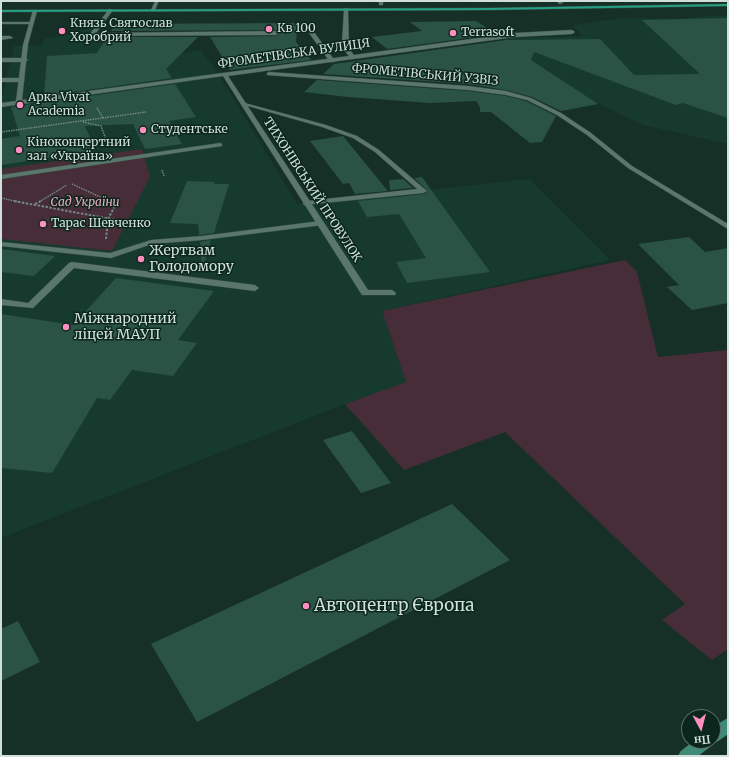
<!DOCTYPE html>
<html>
<head>
<meta charset="utf-8">
<style>
	body { margin:0 }
	#map { position:relative; width:729px; height:757px; overflow:hidden; background:#163027; font-family:Merriweather,serif }
	canvas { display:block }
	.frame { position:absolute; inset:0; border:2px solid #d0dfd9; pointer-events:none }
	.north { position:absolute; left:681px; top:709px; width:40px; height:40px; box-sizing:border-box; background:#0b261d; border:1px solid #5a7068; border-radius:50%; rotate:173deg; font-size:11px; font-weight:700; line-height:16px; text-align:center; color:#d0dfd9 }
	.north::after { content:''; display:block; margin:auto; width:14px; height:18px; background:#fd8ebf; clip-path:polygon(50% 0,100% 100%,50% 72%,0 100%) }
</style>
</head>
<body>
<div id="map">
<canvas width="729" height="757"></canvas>
<div class="frame"></div>
<div class="north">Пн</div>
</div>
<script>
const ctx = document.querySelector('canvas').getContext('2d');
ctx.lineJoin = 'round';
function fillPath(path, color) { ctx.fillStyle = color; ctx.fill(path, 'evenodd'); }
const shape = rows => new Path2D(rows.map(r => 'M' + r).join(''));
function stroke(path, color, width, dash) { ctx.strokeStyle = color; ctx.lineWidth = width; ctx.lineCap = dash ? 'butt' : 'round'; ctx.setLineDash(dash || []); ctx.stroke(path); }
function drawText(font, color, halo, rows, align = 'center') {
  ctx.font = font + ' Merriweather,serif'; ctx.lineWidth = 3; ctx.setLineDash([]); ctx.textBaseline = 'middle'; ctx.strokeStyle = halo; ctx.fillStyle = color; for (const [text, x, y, turn = 0] of rows) {
    ctx.save(); ctx.translate(x, y); ctx.rotate((+turn || 0) * Math.PI / 180); ctx.textAlign = isNaN(turn) ? turn : align; if (halo) ctx.strokeText(text, 0, 0); ctx.fillText(text, 0, 0); ctx.restore();
  }
}
fillPath(shape([
	[706,16,728,16,728,144,643,125,556,83,502,38,582,36,574,25,621,18,681,19],
	[95,27,89,36,109,36,130,45,176,54,201,50,219,75,297,204,529,179,610,260,382,311,406,382,345,404,1,538,1,100,14,46,41,45,46,38,73,34,87,28]
]), '#163a2e');
fillPath(shape([
	[142,149,150,177,112,251,1,239,1,169],
	[625,260,637,272,658,357,728,350,728,649,712,660,662,620,685,604,505,432,404,470,345,404,406,382,382,311]
]), '#472d38');
fillPath(shape([
	[728,18,728,118,683,103,676,105,534,52,531,60,598,104,561,111,532,97,506,90,468,84,323,74,334,64,506,40,600,39,634,75,700,74,642,20],
	[476,21,497,34,387,49,372,37,422,31,410,22],
	[298,23,296,42,311,60,230,70,210,37,276,36,280,33,276,30,111,31,115,24],
	[107,37,198,37,166,69,172,78,44,96,47,56,97,53],
	[317,80,468,91,506,96,526,101,556,116,542,142,530,143,491,112,480,112,480,107,476,101,430,103,348,97,304,92],
	[175,84,196,117,169,121,182,144,145,149,133,124,85,126,96,151,1,165,1,139,20,136,11,107],
	[343,136,383,185,388,191,355,194,349,183,343,184,310,141],
	[422,177,490,272,407,283,396,262,426,258,399,214,367,217,358,201,424,194,428,191,414,178],
	[403,179,413,188,390,190,389,180],
	[187,181,215,182,214,184,229,184,214,233,199,235,198,224,170,223],
	[689,237,705,252,728,248,728,303,692,310,667,287,679,285,638,244],
	[211,240,203,268,202,268,200,242],
	[1,249,55,256,34,276,1,272],
	[116,278,214,291,178,340,197,343,173,376,132,370,110,400,97,398,52,473,1,468,1,314,73,325],
	[352,431,391,483,361,493,323,440],
	[452,504,510,560,197,722,151,644],
	[18,621,40,662,1,681,1,629]
]), '#2a5345');
const lane = shape([
	[155,1,159,1,155,10,153,11,151,10,155,1],
	[379,1,383,1,383,5,379,5,379,1],
	[557,1,562,1,563,3,559,4,557,1],
	[109,9,113,10,96,33,276,31,279,33,276,35,90,36,90,34,109,9],
	[1,22,32,22,34,23,32,24,1,24,1,22],
	[310,32,314,32,335,61,334,62,330,62,309,33,310,32],
	[1,36,10,36,13,38,1,40,1,36],
	[1,58,25,58,28,60,25,62,1,62,1,58],
	[1,78,22,78,25,80,22,82,1,82,1,78],
	[241,102,326,125,357,136,379,150,427,191,423,193,304,205,303,203,307,201,417,189,375,152,353,138,322,127,241,104,241,102],
	[220,143,222,144,222,146,1,179,1,175,220,143],
	[320,221,324,223,323,225,202,240,152,244,111,258,1,246,1,242,110,253,151,240,202,236,320,221],
	[72,262,255,285,259,288,255,291,74,268,33,308,1,305,1,299,28,303,69,263,72,262]
]);
const street = shape([
	[346,8,348,9,349,49,354,55,515,33,572,30,575,32,572,34,515,37,228,76,368,290,392,290,396,293,395,295,362,295,223,76,1,107,1,103,16,101,23,45,33,10,37,11,28,44,22,100,349,56,343,49,342,43,344,9,346,8],
	[269,72,468,86,506,91,531,98,561,113,591,133,632,166,728,224,728,229,628,168,587,135,557,115,527,100,506,95,468,90,267,75,267,73,269,72]
]);
const secondary = shape([
	[728,718,728,734,718,741,713,743,711,746,698,756,678,756,681,751,694,741,713,741,713,727,728,718]
]);
const primary = shape([
	[728,4,728,6,489,10,1,12,1,10,489,8,728,4]
]);
stroke(lane, '#364c44', 1);
stroke(street, '#364c44', 1);
stroke(secondary, '#364c44', 1);
stroke(primary, '#364c44', 1);
stroke(shape([
	[97,108,103,118],
	[83,122,101,126,108,145],
	[1,132,146,112],
	[162,170,164,176],
	[72,184,111,202],
	[1,198,19,202],
	[39,202,67,185]
]), '#748881', 1.5, [1.5, 1]);
stroke(shape([
	[14,201,138,224,141,229],
	[35,204,41,201],
	[106,239,108,219,116,204,108,201]
]), '#748881', 2, [2.5, 1.5]);
fillPath(lane, '#5b776c');
fillPath(street, '#5b776c');
fillPath(secondary, '#408b77');
fillPath(primary, '#24a082');
for (const [x, y, r, color] of [
	[269,29,4,"#fd8ebf"],
	[62,31,4,"#fd8ebf"],
	[453,33,4,"#fd8ebf"],
	[20,105,4,"#fd8ebf"],
	[143,130,4,"#fd8ebf"],
	[19,150,4,"#fd8ebf"],
	[43,224,4,"#fd8ebf"],
	[141,259,4,"#fd8ebf"],
	[66,327,4,"#fd8ebf"],
	[306,606,4,"#fd8ebf"]
]) { const dot = new Path2D(); dot.arc(x, y, r, 0, 2 * Math.PI); ctx.fillStyle = color; ctx.fill(dot); stroke(dot, '#0b261d', 1.5); }
drawText('12px', '#d0dfd9', '#0b261d', [
	["Князь Святослав",70,24],
	["Хоробрий",70,38],
	["Кв 100",277,29],
	["Terrasoft",461,33],
	["Арка Vivat",28,98],
	["Academia",28,112],
	["Студентське",151,130],
	["Кіноконцертний",27,143],
	["зал «Україна»",27,157],
	["Тарас Шевченко",51,224]
], 'left');
drawText('12px', '#d0dfd9', '#0b261d', [
	["ФРОМЕТІВСЬКА ВУЛИЦЯ",294,54,-8],
	["ФРОМЕТІВСЬКИЙ УЗВІЗ",425,75,5],
	["ТИХОНІВСЬКИЙ ПРОВУЛОК",312,190,57]
]);
drawText('italic 12px', '#edabc5', '#0b261d', [
	["Сад України",85,203]
]);
drawText('14px', '#d0dfd9', '#0b261d', [
	["Жертвам",149,251],
	["Голодомору",149,267],
	["Міжнародний",74,319],
	["ліцей МАУП",74,335]
], 'left');
drawText('17px', '#d0dfd9', '#0b261d', [
	["Автоцентр Європа",314,606]
], 'left');
</script>
</body>
</html>
